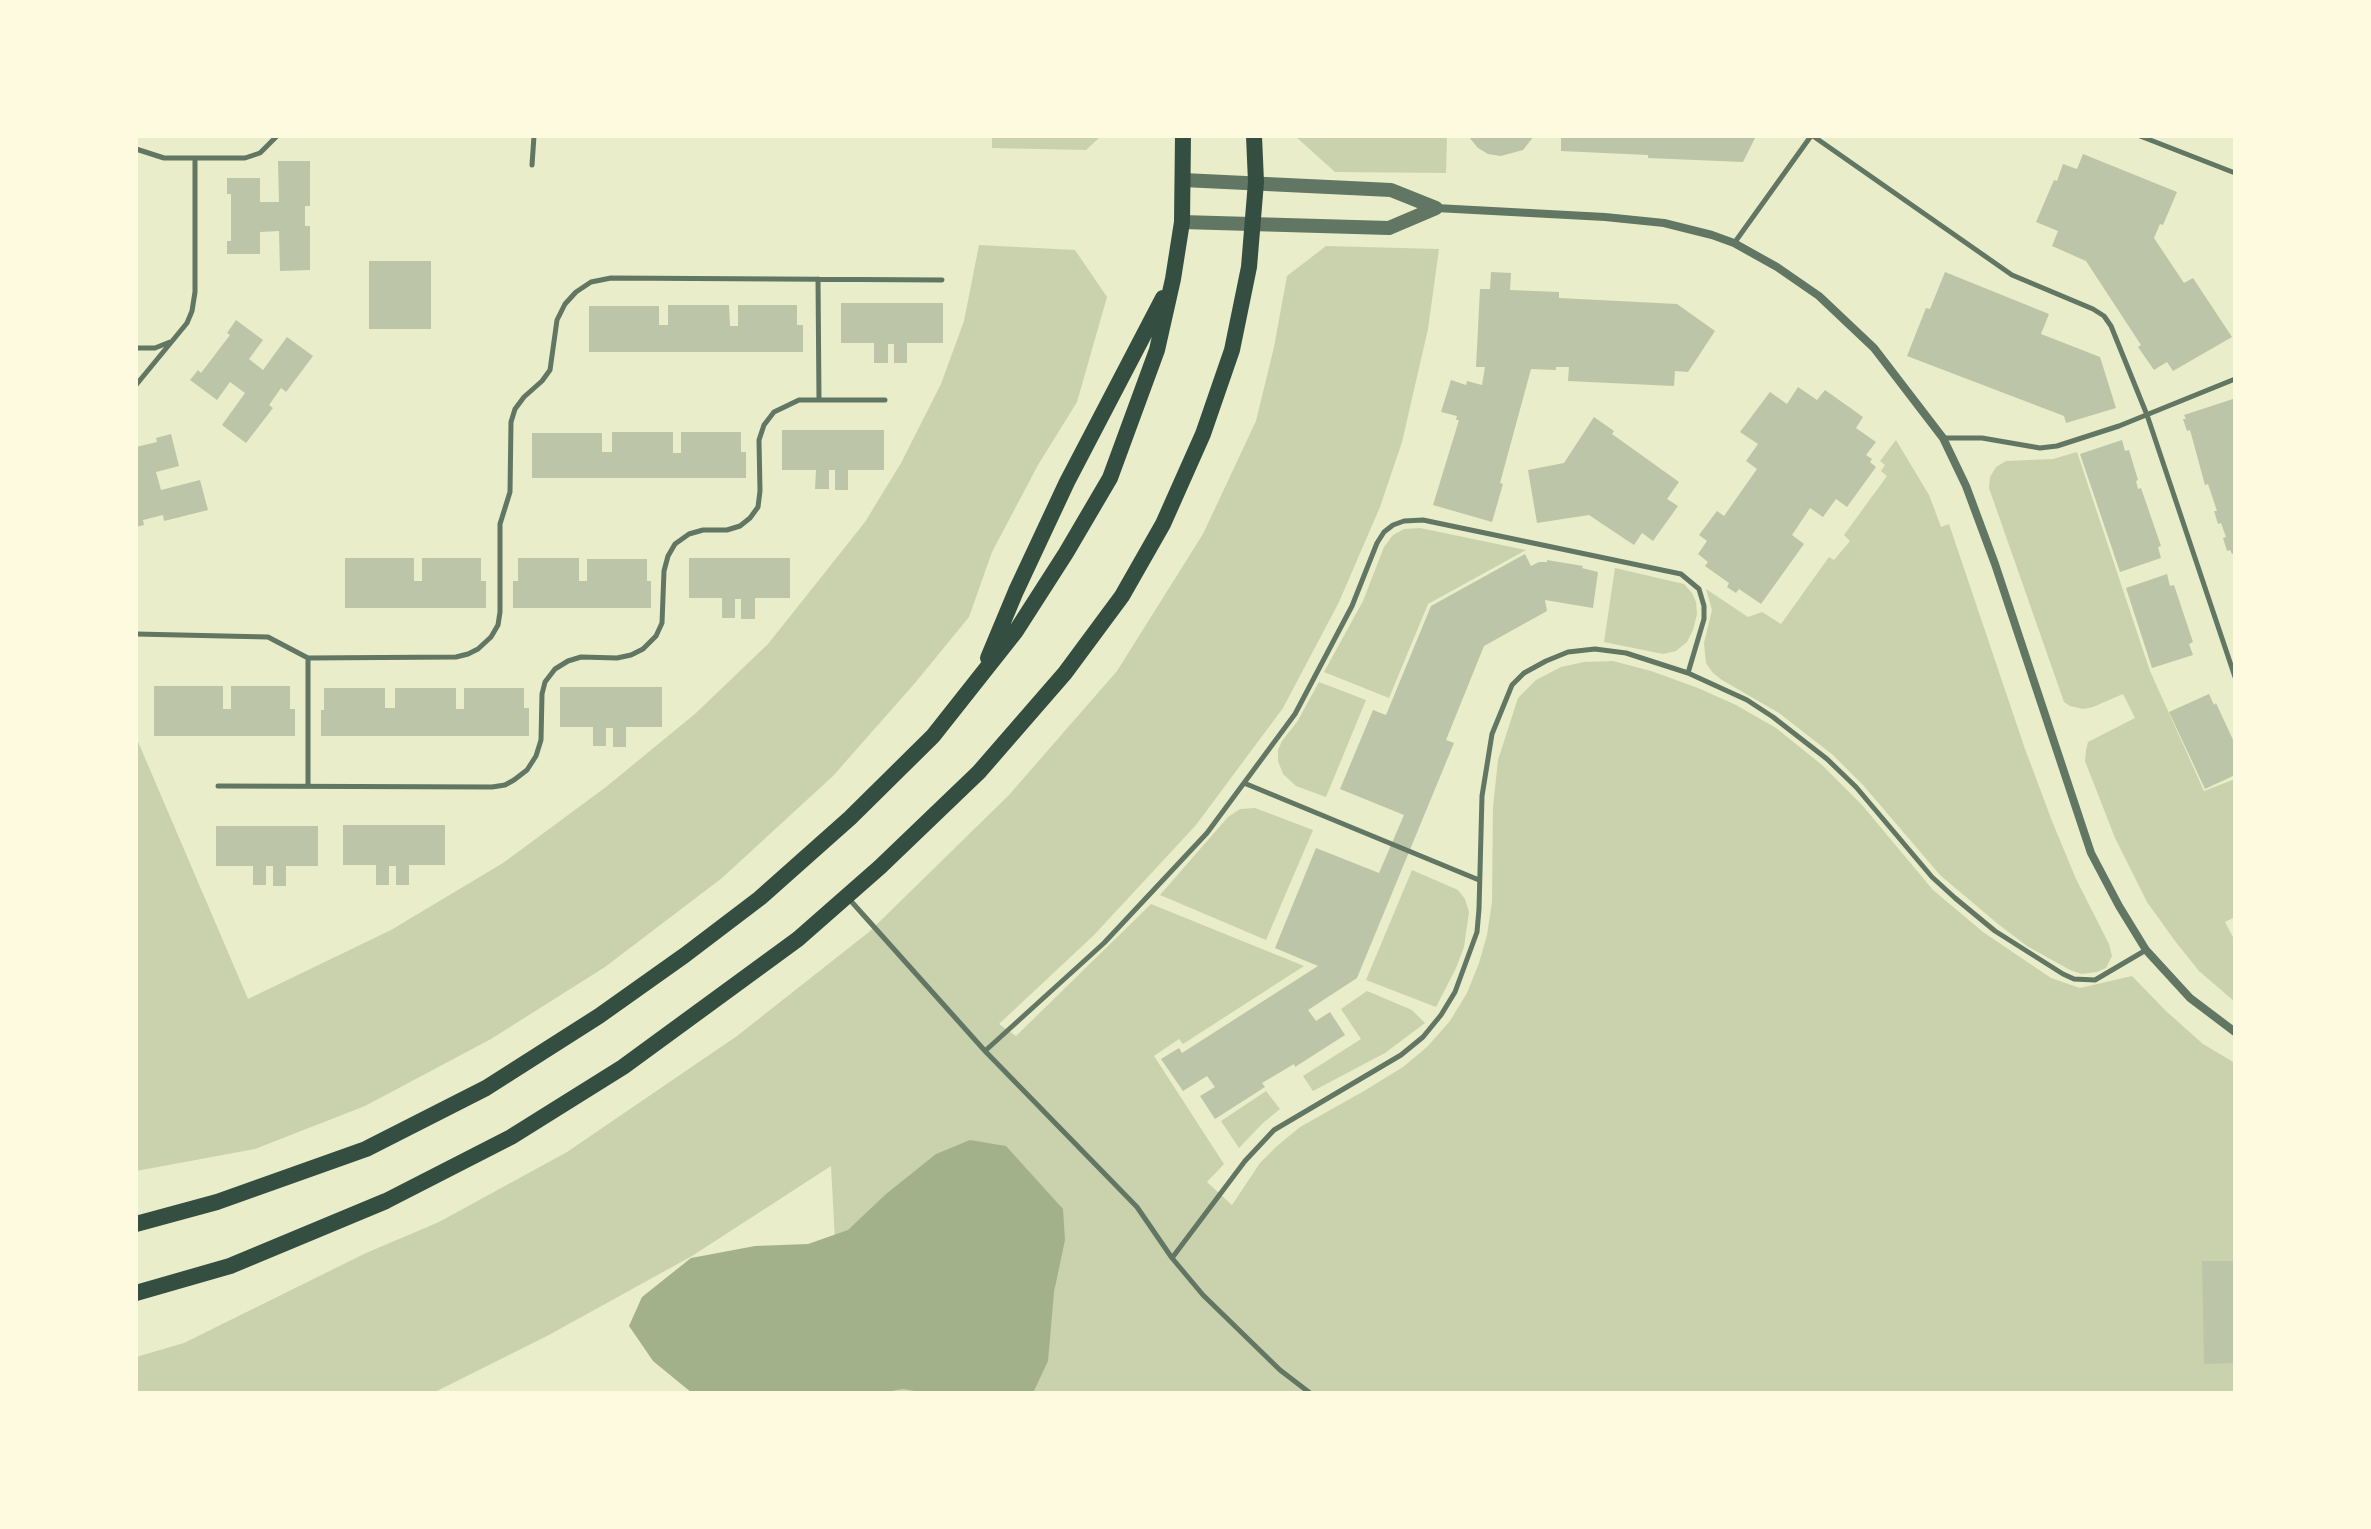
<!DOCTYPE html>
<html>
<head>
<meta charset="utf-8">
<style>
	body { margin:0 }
	#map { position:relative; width:2371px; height:1529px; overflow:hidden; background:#e9edc9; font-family:"Varela Round",sans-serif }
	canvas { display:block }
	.frame { position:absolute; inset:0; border:138px solid #fefae0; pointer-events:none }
</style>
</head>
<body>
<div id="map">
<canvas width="2371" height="1529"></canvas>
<div class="frame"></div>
</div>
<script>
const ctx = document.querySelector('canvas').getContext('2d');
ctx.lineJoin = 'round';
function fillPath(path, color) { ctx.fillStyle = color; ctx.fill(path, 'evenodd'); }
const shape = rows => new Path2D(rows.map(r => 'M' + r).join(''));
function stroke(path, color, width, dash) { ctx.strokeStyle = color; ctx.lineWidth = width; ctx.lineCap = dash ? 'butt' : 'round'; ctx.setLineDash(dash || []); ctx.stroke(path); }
fillPath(shape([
	[992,136,1101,136,1086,150,992,148],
	[1295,136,1447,136,1446,173,1335,172],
	[979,245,1075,250,1107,297,1077,402,1038,465,992,552,969,617,915,683,833,776,722,878,605,967,491,1039,365,1106,255,1149,136,1171,136,737,248,999,391,930,503,863,606,787,696,713,768,644,865,522,901,463,941,384,964,321],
	[1326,246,1439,249,1428,329,1402,442,1380,507,1339,602,1283,708,1196,825,1094,935,999,1024,1016,1036,1151,904,1304,966,1183,1044,1179,1039,1154,1056,1224,1164,1207,1182,1232,1205,1260,1163,1277,1146,1300,1127,1364,1091,1403,1067,1427,1047,1450,1021,1467,993,1479,963,1487,935,1492,902,1493,807,1498,760,1518,698,1536,680,1561,667,1584,662,1613,661,1651,671,1698,688,1736,705,1776,728,1822,765,1862,805,1933,890,1983,932,2051,978,2080,988,2132,976,2166,1011,2203,1044,2235,1063,2235,1393,843,1393,831,1166,692,1256,547,1336,433,1393,136,1393,136,1357,184,1343,366,1253,439,1222,567,1152,737,1036,869,932,1009,795,1117,671,1203,534,1256,421,1274,347,1287,276],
	[1896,440,1929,495,1941,527,1949,524,2025,749,2052,821,2076,879,2109,944,2112,956,2106,968,2097,972,2082,974,2070,970,2027,946,1998,924,1940,875,1863,785,1833,755,1779,713,1722,680,1713,673,1706,663,1704,643,1712,610,1706,589,1748,617,1762,612,1781,624,1829,557,1834,560,1850,541,1844,535,1887,476,1881,471,1885,465,1880,461],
	[2077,452,2150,671,2204,791,2235,779,2235,917,2225,922,2235,941,2235,1002,2199,971,2175,941,2147,902,2115,838,2085,761,2086,750,2088,742,2135,718,2123,694,2093,707,2083,709,2070,706,2064,702,1989,488,1990,477,1996,467,2006,461,2053,459],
	[1420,528,1526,550,1428,604,1389,698,1324,672,1363,601,1384,547,1393,535,1404,529],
	[1615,568,1684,584,1692,593,1696,602,1697,614,1693,630,1687,642,1676,651,1663,654,1604,642],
	[1319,682,1366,700,1326,797,1296,786,1283,774,1278,761,1278,750,1282,741,1297,722],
	[1255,808,1313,830,1266,940,1160,895,1228,817,1240,809],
	[1412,870,1458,890,1465,899,1469,912,1464,947,1456,968,1436,1007,1366,980],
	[1367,991,1412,1010,1425,1023,1385,1053,1313,1091,1303,1076,1361,1039,1341,1009],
	[1266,1091,1280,1109,1263,1123,1239,1148,1221,1121]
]), '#cad2ad');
fillPath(shape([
	[970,1140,1006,1146,1063,1209,1065,1240,1054,1292,1048,1361,1033,1393,926,1393,903,1389,879,1393,692,1393,653,1361,629,1326,642,1297,691,1258,755,1246,808,1244,848,1230,886,1194,936,1154]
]), '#a3b18a');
fillPath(shape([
	[1468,136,1534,136,1523,150,1501,156,1488,154,1478,148],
	[1561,136,1756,136,1743,162,1648,158,1648,155,1561,151],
	[2083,154,2177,192,2163,225,2160,224,2154,238,2184,283,2193,278,2232,337,2173,371,2167,362,2154,370,2138,347,2141,345,2086,261,2052,246,2058,231,2036,222,2054,180,2057,181,2063,164,2077,169],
	[278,161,310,161,310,206,305,206,305,226,310,226,310,270,280,271,279,231,260,232,260,254,227,254,227,241,231,241,231,194,227,194,227,178,260,178,260,202,279,202],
	[369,261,431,261,431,329,369,329],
	[1491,272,1511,273,1510,290,1559,292,1559,298,1677,304,1715,331,1688,372,1675,371,1674,386,1568,381,1569,367,1556,367,1556,370,1531,369,1500,483,1503,484,1492,522,1433,505,1459,420,1456,420,1457,416,1441,412,1451,380,1466,385,1467,381,1482,385,1485,367,1476,367,1480,289,1490,289],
	[1945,272,2049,314,2041,334,2100,357,2116,408,2066,423,2064,416,1907,356,1926,308,1930,309],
	[841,303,943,303,943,343,907,343,907,363,894,363,894,344,888,344,888,363,874,363,874,343,841,343],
	[668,305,729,305,730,326,738,326,738,305,797,305,797,325,803,325,803,352,589,352,589,306,659,306,659,325,668,325],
	[236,320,263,340,249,359,263,370,287,337,313,356,286,392,281,388,269,405,273,408,246,443,222,425,245,393,230,382,217,400,190,380,198,370,201,373,230,335,227,333],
	[1798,387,1817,400,1825,390,1863,417,1856,428,1876,442,1866,455,1872,459,1870,462,1876,467,1847,507,1836,499,1823,517,1810,508,1792,535,1804,544,1761,604,1739,589,1736,593,1727,587,1729,583,1705,566,1708,562,1698,554,1707,541,1699,535,1717,511,1724,516,1757,469,1746,461,1758,444,1740,432,1770,392,1787,404],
	[2233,399,2235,405,2235,553,2232,554,2230,550,2227,551,2223,538,2226,537,2221,523,2218,524,2214,511,2217,511,2208,484,2205,485,2190,430,2187,431,2183,419,2186,419,2184,415],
	[1594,417,1614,431,1612,434,1679,482,1667,499,1678,506,1653,541,1642,533,1634,545,1589,515,1537,523,1528,470,1564,463],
	[782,430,884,430,884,470,848,470,848,490,835,490,835,470,829,470,829,489,815,489,816,470,782,470],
	[612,432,673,432,673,453,681,453,681,432,741,432,741,452,746,452,746,478,532,478,532,433,602,433,602,452,612,452],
	[171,434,179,466,156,472,161,490,200,480,208,510,164,521,163,515,143,520,144,525,136,527,136,447,157,442,156,438],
	[2122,440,2125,451,2129,450,2138,480,2136,481,2138,489,2141,488,2161,546,2158,547,2161,558,2120,572,2080,454],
	[1525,554,1531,566,1539,562,1547,562,1547,560,1583,566,1582,568,1598,572,1593,608,1545,600,1547,611,1484,646,1446,740,1454,743,1357,978,1308,1010,1316,1021,1330,1012,1345,1035,1295,1067,1294,1064,1262,1083,1265,1087,1215,1119,1200,1096,1215,1087,1207,1076,1183,1091,1161,1059,1179,1048,1182,1053,1318,966,1275,948,1316,848,1379,873,1404,815,1340,789,1373,710,1386,715,1431,606],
	[345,558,414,558,414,581,422,581,422,558,481,558,481,581,486,581,486,608,345,608],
	[518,558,579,558,579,581,587,581,587,559,647,559,647,581,651,581,651,608,513,608,513,581,518,581],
	[689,558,790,558,790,598,755,598,755,619,741,619,741,599,735,599,735,618,722,618,722,598,689,598],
	[2167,574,2170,586,2174,585,2193,642,2189,644,2193,655,2152,668,2126,588],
	[154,686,223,686,223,709,231,709,231,686,290,686,290,709,295,709,295,736,154,736],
	[560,687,662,687,662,727,626,727,626,747,613,747,613,728,606,728,606,746,593,746,593,727,560,727],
	[324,688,385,688,385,708,395,708,395,688,456,688,456,709,464,709,464,688,524,688,524,708,529,708,529,736,321,736,321,710,324,710],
	[2209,694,2214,705,2216,703,2235,744,2235,775,2205,789,2169,712],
	[343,825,445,825,445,865,409,865,409,885,396,885,396,866,389,866,389,885,376,885,376,865,343,865],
	[216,826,318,826,318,866,286,866,286,886,273,886,273,866,266,866,266,885,253,885,253,866,216,866],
	[2202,1261,2235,1261,2235,1363,2204,1364]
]), '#bcc5a7');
stroke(shape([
	[1813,136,2012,275,2093,309,2104,316,2111,326,2147,415,2235,677],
	[2140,136,2235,173],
	[136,149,164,158,245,158,260,153,277,136],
	[532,165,534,136],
	[1735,242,1811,136],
	[818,279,819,400],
	[136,348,155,348,170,342],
	[136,385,187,323,192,311,195,292,195,158],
	[1943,438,1982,438,2040,448,2057,446,2119,426,2235,379],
	[136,634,268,637,308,658,456,657,468,654,478,649,491,637,498,625,500,612,500,524,510,492,511,422,515,409,524,397,542,381,550,370,557,320,565,304,576,292,591,282,611,278,942,280],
	[308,658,308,786],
	[1244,783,1479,880],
	[218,786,492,787,505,785,514,780,527,770,536,756,541,740,542,694,545,682,555,669,568,661,581,657,617,658,631,655,643,649,656,636,662,623,664,571,668,556,675,544,689,534,703,530,727,530,740,526,750,518,758,507,760,491,759,440,764,425,774,412,799,400,885,400],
	[850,900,985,1051,1137,1207,1172,1258,1203,1295,1280,1370,1310,1393],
	[985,1051,1104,943,1207,833,1295,714,1352,606,1377,543,1384,532,1393,525,1404,521,1423,520,1681,574,1699,589,1704,606,1704,619,1688,673],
	[1172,1258,1245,1161,1274,1130,1401,1055,1423,1037,1441,1015,1455,992,1477,932,1479,909,1482,796,1492,734,1512,685,1524,673,1546,661,1568,652,1595,649,1626,653,1688,673,1747,700,1773,717,1827,759,1856,787,1932,877,1955,898,1995,931,2063,974,2074,979,2095,980,2146,950]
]), '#617663', 5);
stroke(shape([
	[1436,208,1605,217,1664,223,1712,235,1734,243,1777,267,1819,296,1874,348,1943,438,1966,486,1995,564,2091,853,2119,906,2146,950,2190,998,2235,1032]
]), '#617663', 8);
stroke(shape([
	[1183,180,1391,190,1436,208],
	[1182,222,1389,228,1436,208]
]), '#617663', 14);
stroke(shape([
	[988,658,1016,591,1067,482,1163,298],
	[136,1224,217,1202,366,1149,486,1088,599,1016,685,955,760,898,850,818,933,736,1016,631,1066,553,1110,478,1157,350,1173,279,1182,222,1183,136],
	[136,1293,230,1266,386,1201,511,1137,623,1067,798,939,880,867,979,772,1065,673,1122,596,1163,524,1203,434,1232,350,1249,267,1256,182,1254,136]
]), '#344e41', 16);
</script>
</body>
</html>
